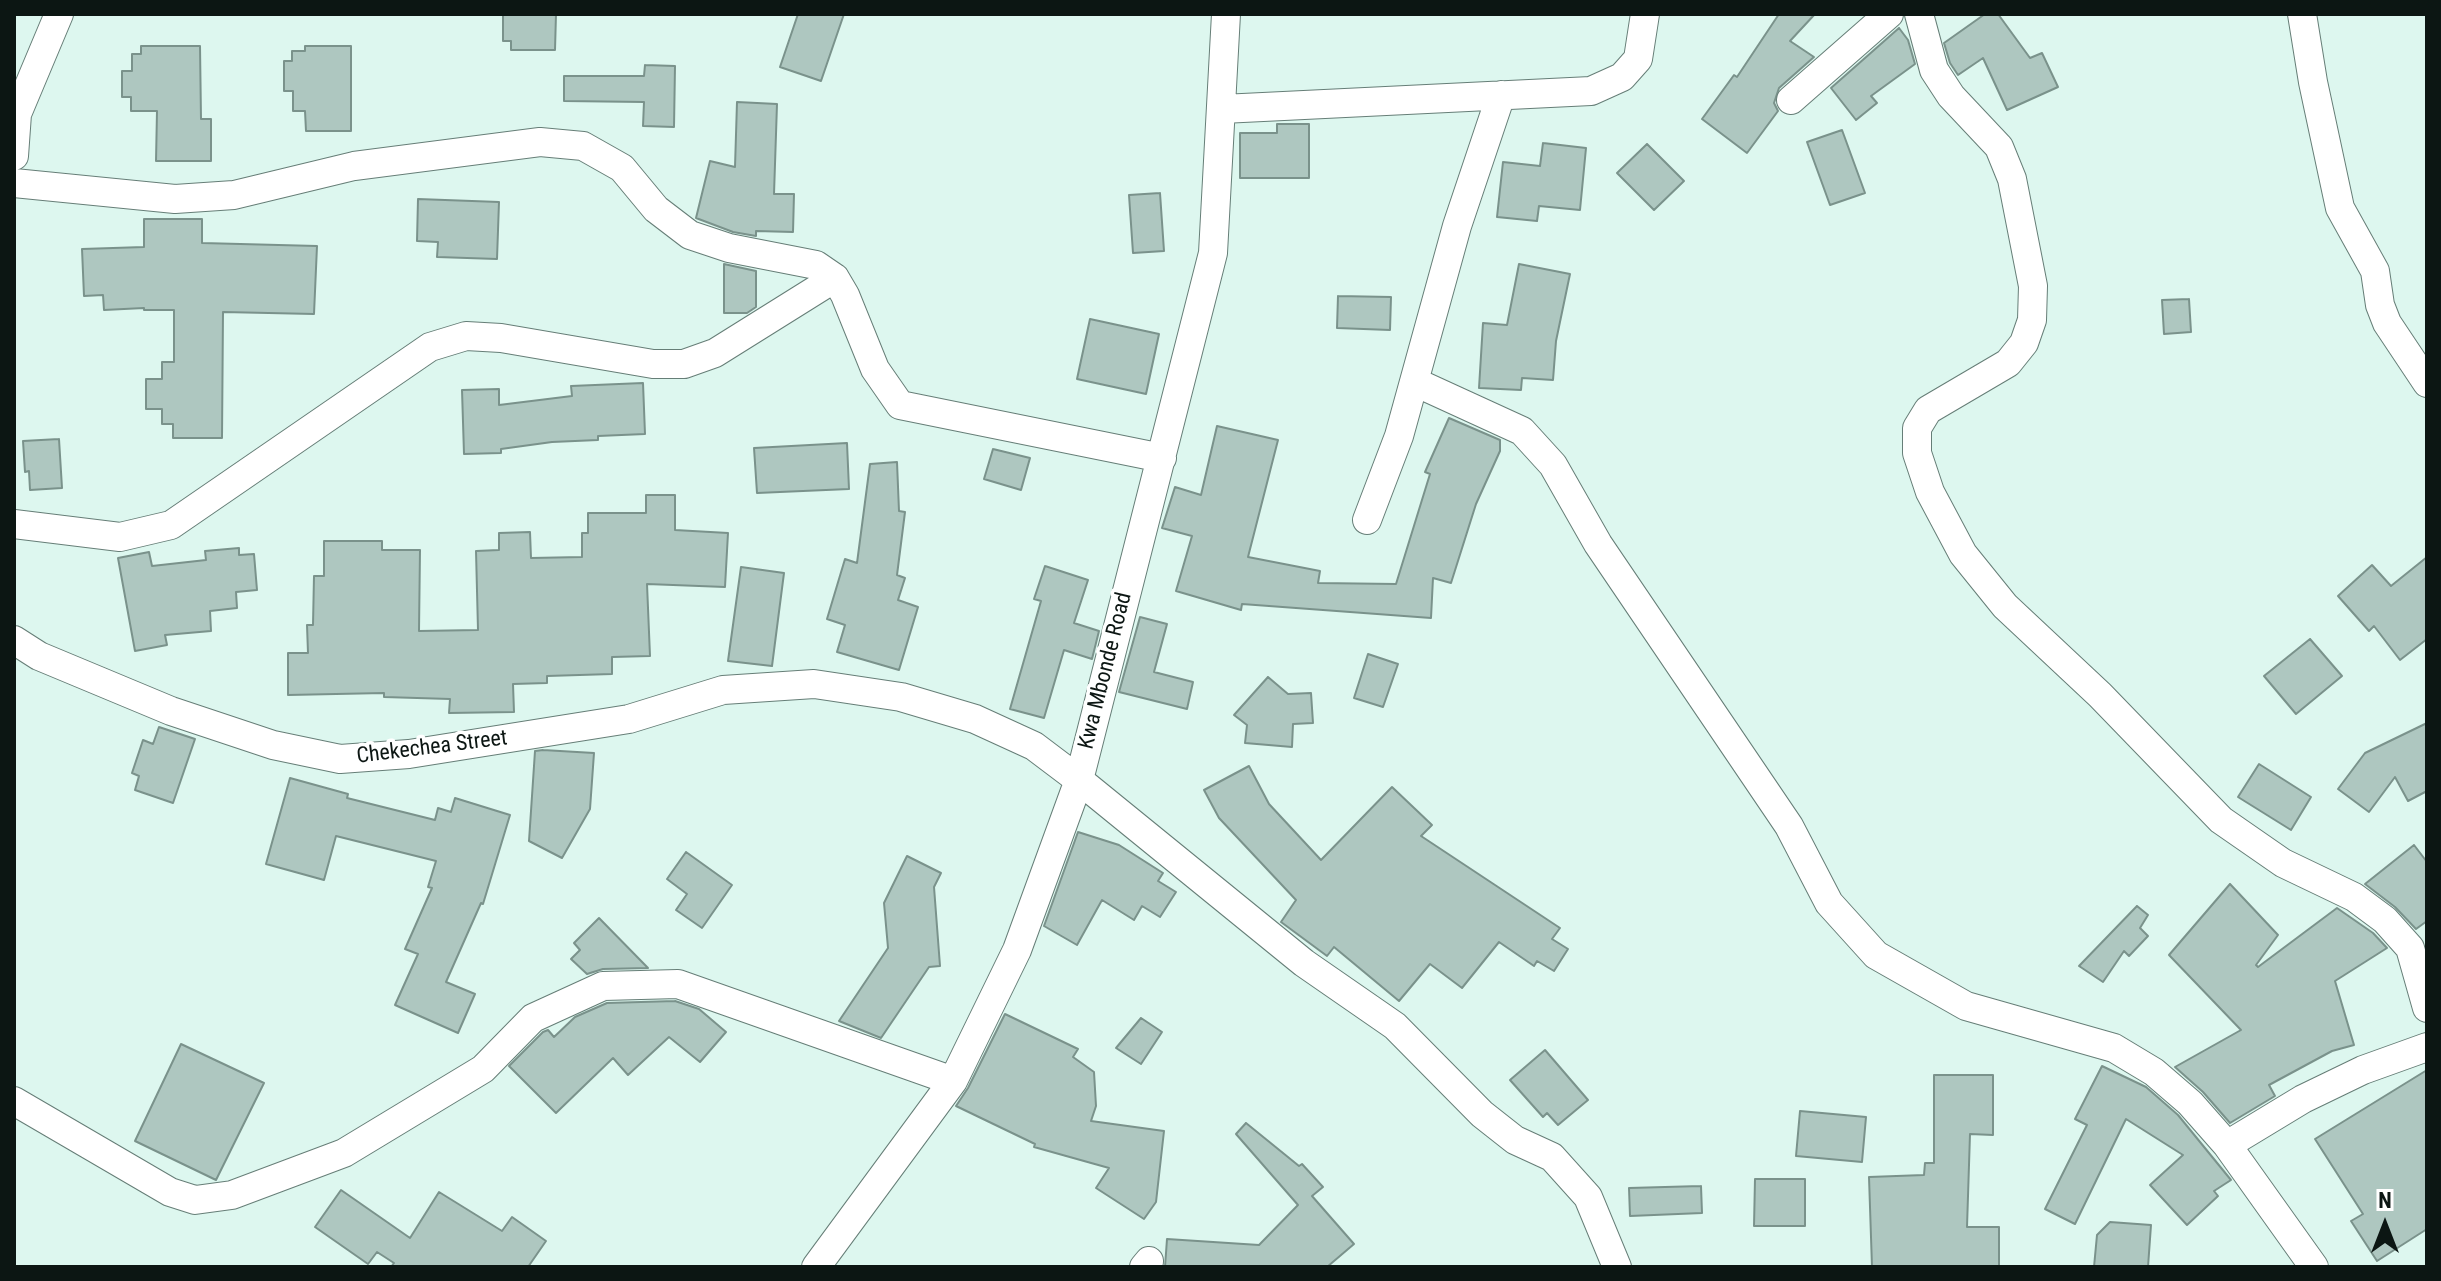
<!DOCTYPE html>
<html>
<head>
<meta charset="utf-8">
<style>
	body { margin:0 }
	#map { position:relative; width:2441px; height:1281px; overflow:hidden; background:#ddf7ef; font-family:"Roboto Condensed",sans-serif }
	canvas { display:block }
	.frame { position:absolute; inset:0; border:16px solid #0c1613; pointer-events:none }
	.north { position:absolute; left:2345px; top:1185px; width:80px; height:80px; -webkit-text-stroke:6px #fff; paint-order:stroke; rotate:0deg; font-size:22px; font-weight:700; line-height:32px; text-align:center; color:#0c1613 }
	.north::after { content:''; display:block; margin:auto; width:28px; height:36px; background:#0c1613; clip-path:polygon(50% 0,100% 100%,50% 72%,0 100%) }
</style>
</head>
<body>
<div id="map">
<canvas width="2441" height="1281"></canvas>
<div class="frame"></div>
<div class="north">N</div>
</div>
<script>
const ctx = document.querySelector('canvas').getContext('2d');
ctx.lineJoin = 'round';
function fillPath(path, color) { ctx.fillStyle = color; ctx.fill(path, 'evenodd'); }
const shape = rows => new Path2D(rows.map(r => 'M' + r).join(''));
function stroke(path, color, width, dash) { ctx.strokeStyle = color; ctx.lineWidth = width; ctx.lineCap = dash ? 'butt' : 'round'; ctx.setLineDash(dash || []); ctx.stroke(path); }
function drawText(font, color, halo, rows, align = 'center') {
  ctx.font = font + ' "Roboto Condensed",sans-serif'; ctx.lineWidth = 7; ctx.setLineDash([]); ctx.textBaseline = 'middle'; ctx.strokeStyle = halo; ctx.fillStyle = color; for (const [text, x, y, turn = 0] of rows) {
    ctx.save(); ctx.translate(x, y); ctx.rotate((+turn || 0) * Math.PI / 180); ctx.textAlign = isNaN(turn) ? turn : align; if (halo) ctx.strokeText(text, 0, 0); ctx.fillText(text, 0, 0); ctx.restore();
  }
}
const building = shape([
	[503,14,556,14,555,50,511,50,511,41,503,41,503,14],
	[798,14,844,14,821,81,780,67,798,14],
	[1779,14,1815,14,1790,41,1814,57,1779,88,1774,103,1778,111,1747,153,1702,119,1734,75,1737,77,1779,14],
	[1985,14,1998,14,2030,58,2042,53,2058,87,2007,110,1983,58,1958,75,1950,63,1944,43,1985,14],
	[1899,28,1908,40,1915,64,1871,96,1877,103,1856,120,1831,88,1899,28],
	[141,46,200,46,201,119,211,119,211,161,156,161,157,111,131,111,131,97,122,97,122,71,132,71,132,54,141,54,141,46],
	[305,46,351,46,351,131,306,131,305,111,293,111,293,91,284,91,284,61,292,61,292,51,305,51,305,46],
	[645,65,675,66,674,127,643,126,644,102,564,101,564,76,644,76,645,65],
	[737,102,777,104,774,194,794,194,793,232,756,231,756,236,733,232,696,218,710,161,735,167,737,102],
	[1277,124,1309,124,1309,178,1240,178,1240,133,1277,133,1277,124],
	[1842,130,1865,193,1830,205,1807,142,1842,130],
	[1543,143,1586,148,1580,210,1539,206,1537,221,1497,217,1503,162,1540,166,1543,143],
	[1647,144,1684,181,1654,210,1617,173,1647,144],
	[1160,193,1164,251,1133,253,1129,195,1160,193],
	[418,199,499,202,497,259,437,257,438,242,417,241,418,199],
	[144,219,202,219,202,243,317,246,314,314,223,312,222,438,173,438,173,424,162,424,162,409,146,409,146,379,162,379,162,362,174,362,174,310,144,310,144,308,104,310,103,295,84,296,82,249,144,247,144,219],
	[724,264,756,271,756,307,747,313,724,313,724,264],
	[1519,264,1570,274,1556,341,1553,380,1522,378,1521,390,1479,388,1483,323,1507,325,1519,264],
	[1338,296,1391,297,1390,330,1337,328,1338,296],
	[2189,299,2191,332,2164,334,2162,300,2189,299],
	[1090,319,1159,334,1146,394,1077,379,1090,319],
	[643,383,645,434,598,436,598,440,552,442,501,449,501,453,464,454,462,390,499,389,499,405,572,396,571,386,643,383],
	[1449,418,1500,440,1500,451,1476,504,1451,583,1433,578,1431,618,1242,604,1241,610,1176,591,1192,536,1162,528,1175,487,1201,495,1217,426,1278,440,1248,557,1320,571,1318,583,1396,584,1430,474,1425,472,1449,418],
	[59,439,62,488,30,490,29,471,25,472,23,441,59,439],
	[847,443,849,489,757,493,754,448,847,443],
	[993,449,1030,458,1021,490,984,479,993,449],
	[897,462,899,511,905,512,897,575,905,578,898,600,918,607,899,670,837,652,845,625,827,619,845,559,857,563,870,464,897,462],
	[646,495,675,495,675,530,728,533,725,587,647,584,650,656,612,657,612,674,547,676,547,683,513,684,514,712,449,713,450,699,384,697,384,693,288,695,288,653,308,653,307,625,313,625,314,576,324,576,324,541,382,541,382,550,420,550,419,631,478,630,476,551,499,550,499,533,530,532,531,558,582,557,582,533,588,533,588,513,646,513,646,495],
	[239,548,239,555,254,554,257,590,236,592,237,608,210,611,211,631,165,635,167,645,135,651,118,558,149,552,152,566,206,560,205,551,239,548],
	[2427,557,2427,639,2400,660,2374,626,2369,631,2338,596,2372,565,2391,586,2427,557],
	[1045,566,1088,580,1074,623,1099,631,1092,659,1064,650,1044,718,1010,709,1041,601,1034,599,1045,566],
	[741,567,784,573,772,666,728,661,741,567],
	[1140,617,1167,624,1154,672,1193,682,1187,709,1119,692,1140,617],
	[2310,639,2342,676,2296,714,2264,676,2310,639],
	[1368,654,1398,664,1383,707,1354,698,1368,654],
	[1268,677,1288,694,1311,693,1313,723,1293,724,1292,747,1245,743,1247,725,1234,715,1268,677],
	[2427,723,2427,791,2408,801,2395,777,2369,812,2338,789,2365,753,2427,723],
	[159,727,195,739,173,803,135,790,139,776,132,773,143,740,153,744,159,727],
	[543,750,594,753,590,809,562,858,529,841,535,751,543,750],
	[2259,764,2311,797,2291,830,2238,797,2259,764],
	[1249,766,1269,804,1321,860,1392,787,1432,825,1421,836,1560,928,1552,939,1568,949,1554,971,1537,961,1534,966,1499,942,1462,988,1430,964,1399,1001,1334,947,1327,956,1281,922,1296,900,1219,818,1204,790,1249,766],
	[290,778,348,794,347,798,435,820,438,808,451,812,455,798,510,815,483,904,481,903,446,982,475,994,458,1033,395,1005,418,954,405,949,432,888,428,887,436,861,336,836,324,880,266,864,290,778],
	[1078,832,1119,845,1163,873,1158,881,1176,892,1160,917,1142,906,1134,920,1102,900,1077,945,1044,926,1078,832],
	[2414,845,2427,862,2427,921,2416,929,2395,907,2365,884,2414,845],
	[686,852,732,885,702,928,676,910,687,894,667,879,686,852],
	[907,856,941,873,934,887,940,966,929,967,881,1038,839,1021,888,948,884,903,907,856],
	[2230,884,2278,935,2256,965,2258,967,2337,908,2373,933,2387,948,2335,981,2354,1045,2332,1051,2269,1085,2275,1096,2230,1123,2203,1092,2175,1067,2241,1030,2169,955,2230,884],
	[2137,906,2148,915,2140,928,2148,936,2129,956,2124,951,2103,982,2079,966,2137,906],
	[599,918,648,968,603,969,587,974,571,959,580,950,574,943,599,918],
	[675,1001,699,1009,726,1032,700,1062,669,1037,628,1075,613,1058,556,1113,509,1066,543,1032,548,1030,554,1037,575,1017,607,1003,675,1001],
	[1005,1014,1078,1049,1073,1057,1094,1072,1096,1106,1091,1121,1164,1131,1156,1202,1144,1219,1096,1188,1109,1168,1034,1147,1035,1144,956,1106,968,1088,1005,1014],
	[1141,1018,1162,1032,1141,1064,1116,1048,1141,1018],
	[181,1044,264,1083,216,1180,135,1141,181,1044],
	[1545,1050,1588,1100,1558,1125,1547,1113,1543,1117,1510,1080,1545,1050],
	[2102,1066,2146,1087,2178,1115,2231,1180,2214,1191,2218,1196,2187,1225,2150,1185,2183,1155,2126,1119,2075,1224,2045,1209,2087,1125,2075,1119,2102,1066],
	[2427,1070,2427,1229,2377,1261,2351,1221,2363,1214,2315,1139,2427,1070],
	[1934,1075,1993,1075,1993,1135,1970,1134,1967,1227,1999,1227,1999,1267,1872,1267,1869,1177,1924,1175,1925,1163,1934,1163,1934,1075],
	[1800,1111,1866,1117,1862,1162,1796,1156,1800,1111],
	[1246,1123,1299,1166,1302,1164,1323,1187,1312,1196,1354,1244,1327,1267,1165,1267,1167,1239,1259,1245,1298,1205,1236,1134,1246,1123],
	[1755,1179,1805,1179,1805,1226,1754,1226,1755,1179],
	[1701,1186,1702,1213,1630,1216,1629,1188,1701,1186],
	[341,1190,410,1238,439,1192,502,1231,512,1217,546,1241,528,1267,391,1267,394,1263,377,1252,368,1264,315,1227,341,1190],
	[2110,1222,2151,1225,2148,1267,2094,1267,2097,1235,2110,1222]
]);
fillPath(building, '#aec7c0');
stroke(building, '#7a928b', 2);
const minor = shape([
	[1919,14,1934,70,1951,96,1999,147,2012,179,2033,286,2032,320,2024,343,2008,363,1928,410,1917,428,1917,453,1930,492,1963,554,2005,606,2100,695,2221,820,2283,863,2354,897,2385,920,2410,948,2427,1008],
	[2302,14,2313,82,2340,208,2375,271,2380,305,2387,323,2427,383],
	[1791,100,1889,14],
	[1222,109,1591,91,1622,77,1638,59,1645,14],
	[14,156,17,114,59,14],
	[14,183,175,199,234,195,354,166,540,142,583,146,622,168,656,209,690,235,729,248,816,265,835,278,845,295,875,369,900,405,1162,458],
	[1415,382,1522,431,1553,465,1598,544,1789,826,1829,903,1876,955,1966,1006,2114,1048,2154,1072,2190,1103,2227,1145,2314,1267],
	[1367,520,1399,436,1457,226,1501,95],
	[14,524,120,537,171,525,430,347,466,336,501,338,653,364,684,364,715,353,835,278],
	[14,640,39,656,171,711,273,745,340,759,409,754,629,719,723,690,814,684,901,697,975,719,1034,746,1079,780,1304,963,1395,1026,1482,1114,1515,1140,1552,1157,1588,1197,1617,1267],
	[14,1101,170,1192,195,1200,232,1195,344,1153,483,1069,533,1018,603,986,678,984,953,1081],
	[2227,1145,2303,1099,2363,1070,2427,1047],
	[816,1267,953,1081,1017,950,1079,780,1213,253,1226,14],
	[1144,1267,1149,1261]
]);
stroke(minor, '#667e77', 30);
stroke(minor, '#fff', 28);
drawText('22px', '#0c1613', '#fff', [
	["Kwa Mbonde Road",1106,671,-76],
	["Chekechea Street",432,748,-7]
]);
</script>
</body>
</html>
